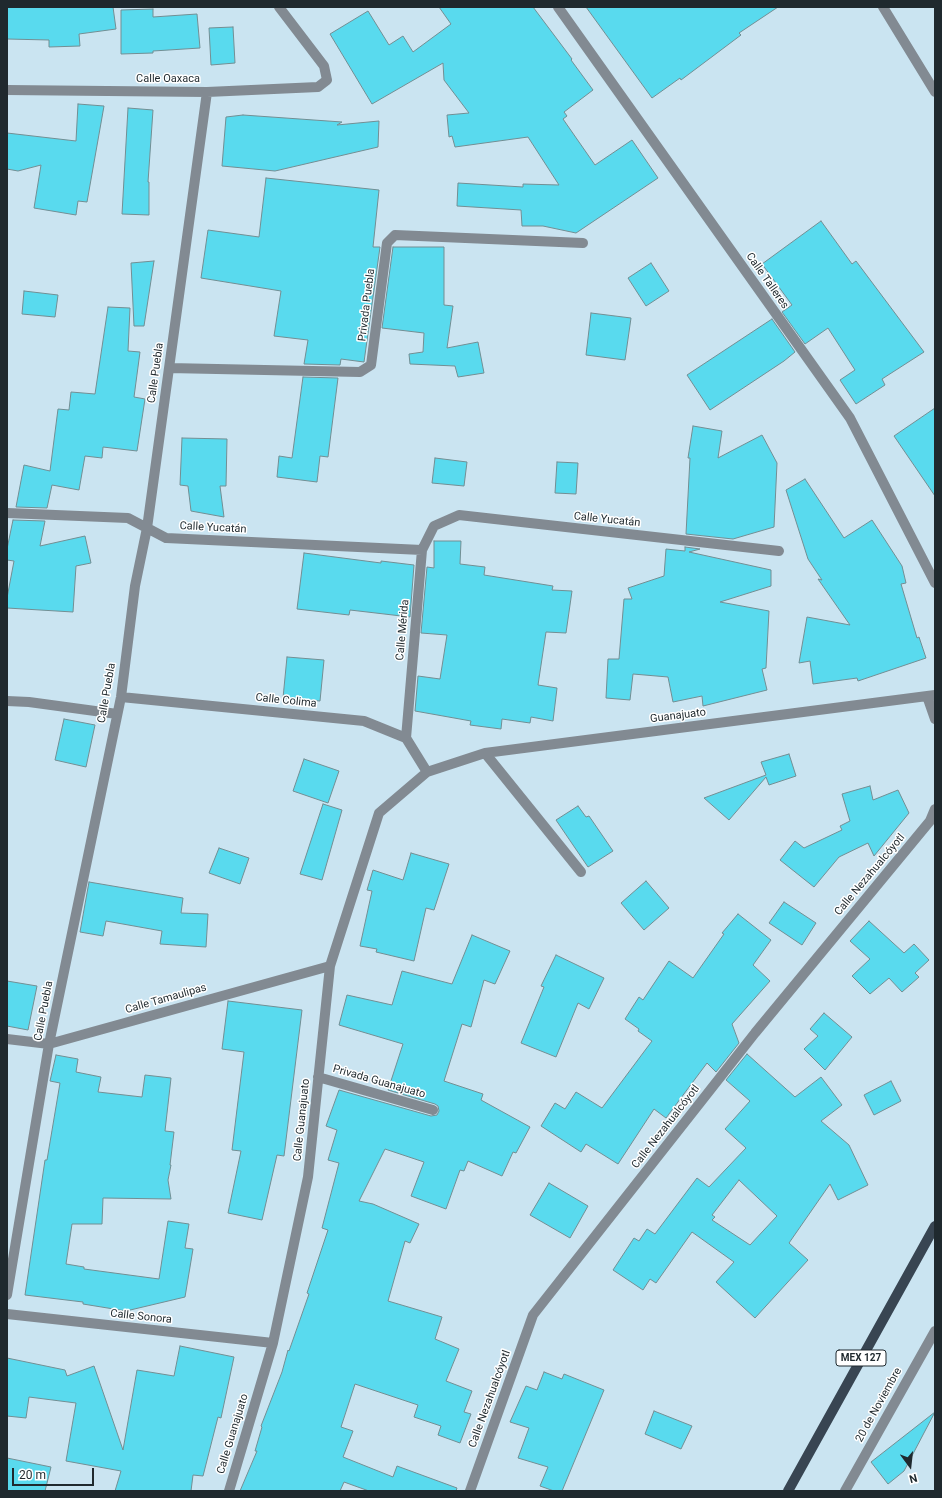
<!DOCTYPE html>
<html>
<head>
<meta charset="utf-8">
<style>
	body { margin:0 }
	#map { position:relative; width:942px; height:1498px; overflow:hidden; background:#cae4f1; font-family:Roboto,sans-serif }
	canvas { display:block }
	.frame { position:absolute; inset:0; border:8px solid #1f292e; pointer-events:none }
	.north { position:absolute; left:890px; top:1446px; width:40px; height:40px; -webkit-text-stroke:3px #fff; paint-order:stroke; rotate:165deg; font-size:11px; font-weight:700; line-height:16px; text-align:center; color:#1f292e }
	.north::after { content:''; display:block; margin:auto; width:14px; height:18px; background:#1f292e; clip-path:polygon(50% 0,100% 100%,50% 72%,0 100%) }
	.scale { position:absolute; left:12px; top:1468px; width:82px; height:18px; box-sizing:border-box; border:2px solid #1f292e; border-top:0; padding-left:5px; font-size:12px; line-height:14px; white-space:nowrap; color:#1f292e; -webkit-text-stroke:3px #fff; paint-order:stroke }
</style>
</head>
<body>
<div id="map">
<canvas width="942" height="1498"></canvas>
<div class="frame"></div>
<div class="north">N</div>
<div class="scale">20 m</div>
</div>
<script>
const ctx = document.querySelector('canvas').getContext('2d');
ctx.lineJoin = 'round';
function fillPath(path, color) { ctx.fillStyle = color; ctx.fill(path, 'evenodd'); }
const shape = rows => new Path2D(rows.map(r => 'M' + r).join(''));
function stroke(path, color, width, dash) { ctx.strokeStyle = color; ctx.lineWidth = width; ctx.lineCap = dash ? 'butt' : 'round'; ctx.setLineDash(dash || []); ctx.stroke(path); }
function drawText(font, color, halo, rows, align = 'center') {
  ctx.font = font + ' Roboto,sans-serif'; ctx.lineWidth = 3; ctx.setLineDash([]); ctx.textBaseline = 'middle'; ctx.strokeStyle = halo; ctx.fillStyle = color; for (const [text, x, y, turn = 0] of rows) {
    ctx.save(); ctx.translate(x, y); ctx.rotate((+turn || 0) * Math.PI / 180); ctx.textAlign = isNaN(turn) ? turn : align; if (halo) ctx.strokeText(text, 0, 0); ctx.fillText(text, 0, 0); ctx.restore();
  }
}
const building = shape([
	[7,7,113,7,116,29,79,34,80,46,49,47,49,40,7,39,7,7],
	[439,7,533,7,572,59,571,60,593,90,564,112,567,116,563,119,595,165,632,140,658,178,576,233,543,226,522,226,521,210,457,206,458,183,523,187,523,184,559,185,528,137,455,147,452,136,449,137,447,115,469,113,444,80,443,63,372,104,330,34,368,11,389,45,403,36,413,52,451,24,439,7],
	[586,7,778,7,739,33,741,35,681,80,680,78,652,98,586,7],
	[153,9,153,17,197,14,200,48,153,51,153,53,121,54,121,10,153,9],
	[233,27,235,63,211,65,209,28,233,27],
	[78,104,104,106,87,202,78,201,76,215,34,208,41,165,18,171,7,169,7,133,76,141,78,104],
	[128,108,153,110,148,182,149,182,149,215,122,214,128,108],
	[243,115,342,122,337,125,379,121,378,147,275,171,222,166,226,117,243,115],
	[266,178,379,190,373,247,380,247,364,362,341,359,340,365,304,364,308,340,274,336,281,291,201,278,208,230,259,237,266,178],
	[821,221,852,264,856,261,924,352,882,379,885,385,856,404,840,380,855,370,828,328,805,344,782,312,792,305,762,264,821,221],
	[393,247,444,247,444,305,453,306,447,348,478,342,484,373,458,377,455,366,410,364,409,354,423,352,424,333,382,328,393,247],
	[154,261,144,326,134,326,131,263,154,261],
	[651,263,669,291,646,306,628,278,651,263],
	[24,291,58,295,55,317,22,314,24,291],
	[108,307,130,308,128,351,140,352,134,397,145,399,137,451,103,447,102,458,85,456,79,490,52,485,47,508,16,507,24,465,50,471,58,409,69,410,71,392,95,394,108,307],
	[591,313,631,318,625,360,586,355,591,313],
	[772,319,795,352,784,361,710,410,687,375,772,319],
	[303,377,338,378,328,457,320,456,317,482,277,477,279,456,292,458,303,377],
	[935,408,935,496,894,436,935,408],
	[693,426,722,431,718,458,762,435,777,463,774,527,733,539,686,534,690,458,688,458,693,426],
	[182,438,227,439,226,486,220,486,224,517,191,511,188,486,180,485,182,438],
	[435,458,467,462,464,486,432,483,435,458],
	[557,462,578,463,576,494,555,493,557,462],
	[805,479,844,538,872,520,902,566,906,583,901,584,917,638,919,637,926,658,858,681,857,678,813,684,810,661,799,663,807,617,850,625,818,579,822,580,808,559,786,490,805,479],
	[13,520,45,521,40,546,85,536,91,563,76,566,73,612,7,608,7,598,14,561,7,560,7,549,13,520],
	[434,541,461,541,460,564,485,567,484,575,553,586,552,590,572,591,566,633,546,632,538,685,557,688,553,721,531,717,530,723,502,719,501,729,470,725,471,721,415,711,418,676,440,679,447,635,421,633,427,567,434,568,434,541],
	[685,547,700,549,689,552,771,570,771,586,720,602,769,611,766,668,762,669,767,690,703,706,702,696,673,702,668,677,633,674,630,700,606,698,608,659,619,659,624,599,632,599,628,588,664,576,666,549,685,551,685,547],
	[304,553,381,563,381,561,414,565,410,617,350,610,349,615,297,609,304,553],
	[287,657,324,660,320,701,283,698,287,657],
	[64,719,95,725,86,767,55,760,64,719],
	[789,754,796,776,769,785,766,777,729,820,704,798,766,775,761,762,789,754],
	[304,759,339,771,328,803,293,791,304,759],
	[870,786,873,800,898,790,909,813,874,856,868,843,839,857,814,887,780,860,795,841,804,848,842,830,840,826,850,821,842,794,870,786],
	[323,804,342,810,322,880,300,874,323,804],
	[578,806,586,817,589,816,613,851,588,867,556,820,578,806],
	[219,848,249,858,240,884,209,873,219,848],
	[411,853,449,864,434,910,426,908,414,961,376,952,377,949,360,946,372,891,367,890,373,870,403,880,411,853],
	[646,881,669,908,644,930,621,903,646,881],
	[89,882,183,898,181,913,208,914,206,947,160,944,162,931,106,921,103,936,80,932,89,882],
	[784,902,816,923,802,945,769,923,784,902],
	[738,914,771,940,753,965,770,981,732,1024,739,1043,716,1072,707,1063,666,1118,654,1109,618,1164,586,1144,581,1152,541,1126,555,1103,565,1109,576,1092,602,1108,652,1041,638,1031,639,1029,625,1019,639,997,643,1000,669,961,693,978,724,934,722,933,738,914],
	[869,921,904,953,914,944,929,960,915,973,919,977,902,992,889,978,870,994,852,976,870,959,850,941,869,921],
	[472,935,510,951,495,984,484,980,471,1027,462,1024,444,1081,483,1094,481,1100,530,1127,516,1153,513,1152,502,1176,468,1161,464,1171,460,1170,446,1209,411,1196,424,1162,385,1149,359,1201,373,1204,419,1224,410,1243,405,1241,388,1301,442,1317,435,1339,459,1349,446,1381,472,1391,464,1412,471,1414,460,1443,438,1435,441,1426,414,1417,418,1405,355,1384,341,1427,353,1431,343,1457,393,1477,397,1466,457,1488,456,1491,369,1491,344,1482,340,1491,240,1491,257,1451,255,1451,262,1427,261,1426,282,1372,288,1350,289,1351,309,1294,307,1293,328,1230,322,1228,339,1163,328,1160,337,1130,326,1126,339,1090,431,1116,437,1115,439,1111,438,1106,435,1104,388,1090,403,1044,339,1025,347,995,392,1005,402,971,452,984,472,935],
	[556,955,604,978,589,1009,578,1003,556,1057,521,1043,544,987,541,986,556,955],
	[7,981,37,986,28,1030,7,1026,7,981],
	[228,1001,302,1010,284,1156,277,1155,262,1220,228,1213,241,1151,232,1150,244,1052,222,1049,228,1001],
	[824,1013,852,1037,825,1070,804,1049,818,1036,810,1029,824,1013],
	[747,1054,795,1097,821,1077,842,1105,821,1121,849,1145,868,1185,838,1200,830,1184,789,1243,808,1260,755,1318,716,1282,734,1262,692,1232,656,1283,650,1279,643,1290,613,1270,634,1238,639,1241,647,1229,655,1234,697,1178,709,1187,746,1148,725,1129,750,1101,726,1080,747,1054],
	[739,1180,777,1216,750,1245,712,1220,715,1217,712,1215,739,1180],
	[56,1055,78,1059,76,1072,101,1077,98,1092,142,1097,145,1075,171,1078,165,1131,174,1132,170,1165,171,1165,168,1180,171,1199,103,1198,102,1224,72,1224,66,1264,84,1267,84,1269,159,1279,168,1221,189,1224,185,1248,193,1249,185,1297,126,1311,83,1304,83,1302,25,1295,45,1160,47,1160,60,1083,50,1081,56,1055],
	[891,1081,901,1101,874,1115,864,1095,891,1081],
	[549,1183,588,1206,570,1238,530,1215,549,1183],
	[180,1346,234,1357,221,1418,218,1417,203,1476,193,1475,191,1491,115,1491,121,1471,66,1461,76,1403,29,1397,26,1418,7,1416,7,1358,65,1370,67,1376,94,1366,123,1450,137,1370,174,1376,180,1346],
	[544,1372,562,1379,564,1374,604,1390,562,1491,554,1491,540,1486,548,1467,518,1458,529,1428,510,1422,526,1386,537,1390,544,1372],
	[654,1411,692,1426,681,1449,645,1434,654,1411],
	[935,1412,904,1471,888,1484,871,1462,935,1412],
	[7,1458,51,1467,45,1491,7,1491,7,1458]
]);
fillPath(building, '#59daee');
stroke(building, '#728e93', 1);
stroke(shape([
	[558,7,850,418,935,583],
	[883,7,935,92],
	[7,90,207,92,318,87,327,80,324,66,279,7],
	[169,368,360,372,371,365,387,243,395,235,583,243],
	[7,513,128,518,166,538,422,550],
	[927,696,935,719],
	[121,697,364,721,406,738,427,772],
	[7,701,29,702,117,714],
	[406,738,422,550,434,526,459,515,779,551],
	[485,753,581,872],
	[7,1039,49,1044,330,966],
	[318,1077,433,1110],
	[7,1295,49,1044,121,697,135,586,147,528,207,92],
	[7,1314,273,1343],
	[229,1491,273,1343,308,1177,330,966,379,813,427,772,485,753,935,695],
	[470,1491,533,1315,755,1033,930,821,935,809],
	[845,1491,935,1331]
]), '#828a92', 10);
stroke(shape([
	[788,1491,935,1226]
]), '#384552', 10);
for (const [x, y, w] of [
	[861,1358,50]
]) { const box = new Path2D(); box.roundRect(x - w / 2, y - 8, w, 16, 3); ctx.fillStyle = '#fff'; ctx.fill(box); stroke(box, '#1f292e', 1); }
drawText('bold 10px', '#1f292e', null, [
	["MEX 127",861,1358]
]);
drawText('11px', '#1f292e', '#fff', [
	["Calle Oaxaca",168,79],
	["Calle Talleres",767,281,55],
	["Privada Puebla",367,305,-83],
	["Calle Puebla",156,373,-82],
	["Calle Yucatán",607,520,6],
	["Calle Yucatán",213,528,3],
	["Calle Mérida",403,630,-85],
	["Calle Puebla",107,693,-80],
	["Calle Colima",286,701,6],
	["Guanajuato",678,716,-7],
	["Calle Nezahualcóyotl",870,875,-50],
	["Calle Tamaulipas",166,999,-16],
	["Calle Puebla",44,1011,-79],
	["Privada Guanajuato",379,1082,16],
	["Calle Guanajuato",302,1120,-84],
	["Calle Nezahualcóyotl",666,1127,-52],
	["Calle Sonora",141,1317,6],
	["Calle Nezahualcóyotl",490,1399,-70],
	["20 de Noviembre",879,1405,-61],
	["Calle Guanajuato",233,1434,-73]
]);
</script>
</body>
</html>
